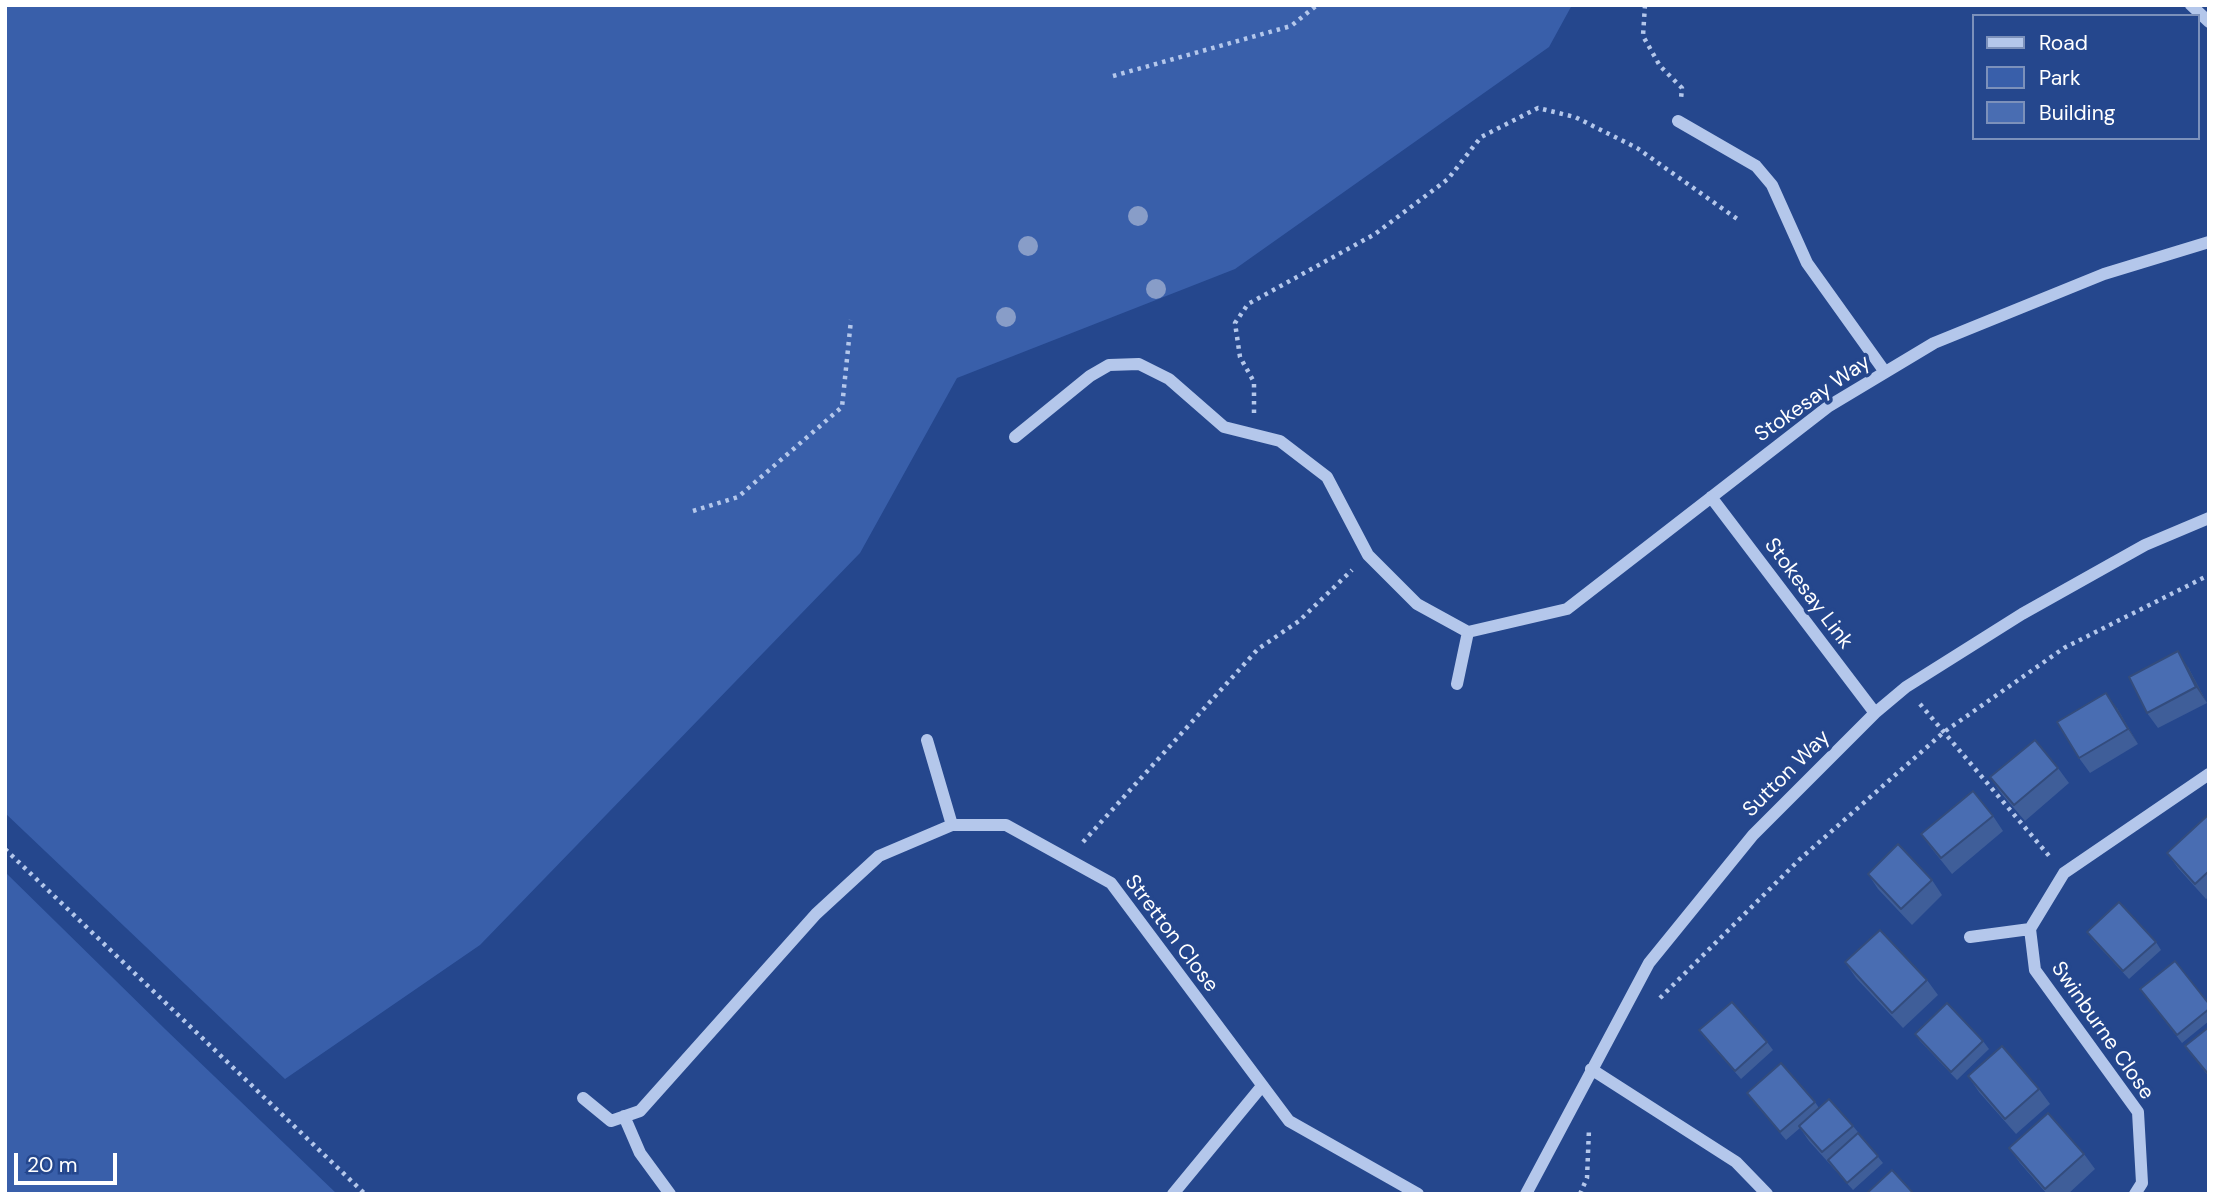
<!DOCTYPE html>
<html>
<head>
<meta charset="utf-8">
<style>
	body { margin:0 }
	#map { position:relative; width:2214px; height:1199px; overflow:hidden; background:#25478d; font-family:"DM Sans",sans-serif }
	canvas { display:block }
	.frame { position:absolute; inset:0; border:7px solid #fff; pointer-events:none }
	.legend { position:absolute; left:1972px; top:14px; width:228px; height:126px; box-sizing:border-box; background:#25478d; border:2px solid #7c91bb; margin:0; padding:9px 12px; list-style:none; font-size:21px; color:#fff }
	.legend li { display:flex; align-items:center; gap:14px; height:35px }
	.legend b { width:35px; border:2px solid #7c91bb }
	.scale { position:absolute; left:14px; top:1153px; width:103px; height:32px; box-sizing:border-box; border:4px solid #fff; border-top:0; padding-left:9px; font-size:21px; line-height:24px; white-space:nowrap; color:#fff; -webkit-text-stroke:5px #25478d; paint-order:stroke }
</style>
</head>
<body>
<div id="map">
<canvas width="2214" height="1199"></canvas>
<div class="frame"></div>
<ul class="legend">
<li><b style="height:9px;background:#b4c7eb"></b>Road</li>
<li><b style="height:19px;background:#395faa"></b>Park</li>
<li><b style="height:19px;background:#496db2"></b>Building</li>
</ul>
<div class="scale">20 m</div>
</div>
<script>
const ctx = document.querySelector('canvas').getContext('2d');
ctx.lineJoin = 'round';
function fillPath(path, color) { ctx.fillStyle = color; ctx.fill(path, 'evenodd'); }
const shape = rows => new Path2D(rows.map(r => 'M' + r).join(''));
function stroke(path, color, width, dash) { ctx.strokeStyle = color; ctx.lineWidth = width; ctx.lineCap = dash ? 'butt' : 'round'; ctx.setLineDash(dash || []); ctx.stroke(path); }
function drawText(font, color, halo, rows, align = 'center') {
  ctx.font = font + ' "DM Sans",sans-serif'; ctx.lineWidth = 7; ctx.setLineDash([]); ctx.textBaseline = 'middle'; ctx.strokeStyle = halo; ctx.fillStyle = color; for (const [text, x, y, turn = 0] of rows) {
    ctx.save(); ctx.translate(x, y); ctx.rotate((+turn || 0) * Math.PI / 180); ctx.textAlign = isNaN(turn) ? turn : align; if (halo) ctx.strokeText(text, 0, 0); ctx.fillText(text, 0, 0); ctx.restore();
  }
}
fillPath(shape([
	[5,5,1572,5,1549,47,1235,269,957,378,860,553,480,945,285,1079,5,813],
	[5,872,165,1029,337,1194,5,1194]
]), '#395faa');
stroke(shape([
	[1645,5,1643,36,1660,66,1682,88,1681,99],
	[1113,76,1291,26,1317,5],
	[1254,413,1254,382,1240,357,1235,323,1248,304,1375,234,1448,179,1481,137,1538,108,1575,117,1637,148,1740,221],
	[693,511,738,497,842,407,851,320],
	[1920,704,2050,857],
	[1083,842,1258,649,1299,621,1352,570],
	[5,849,365,1194],
	[1660,998,1800,859,1944,732,2064,648,2209,575],
	[1580,1194,1587,1178,1589,1129]
]), '#b4c7eb', 4.5, [3.5, 5]);
stroke(shape([
	[2191,5,2209,22],
	[1678,121,1756,166,1772,185,1807,263,1885,372],
	[1015,437,1090,376,1109,365,1139,364,1169,379,1224,427,1280,441,1327,477,1368,555,1417,604,1468,632,1567,609,1829,406,1934,343,2104,274,2209,242],
	[1711,497,1875,713],
	[1457,684,1468,632],
	[927,740,952,825],
	[1970,937,2030,929],
	[1591,1069,1736,1162,1767,1194],
	[583,1098,611,1121,640,1111,816,914,879,856,952,825,1006,825,1111,883,1289,1121,1418,1194],
	[624,1116,640,1153,670,1194],
	[1173,1194,1262,1086],
	[1526,1194,1649,963,1753,835,1875,713,1906,687,2022,614,2145,545,2209,518],
	[2135,1194,2142,1183,2138,1112,2035,970,2030,929,2064,873,2209,774]
]), '#b4c7eb', 12);
ctx.fillStyle = '#889dc8';
for (const [x, y] of [
	[1138,216],
	[1028,246],
	[1156,289],
	[1006,317]
]) { ctx.beginPath(); ctx.arc(x, y, 10, 0, 2 * Math.PI); ctx.fill(); }
fillPath(shape([
	[2188,667,2207,703,2158,728,2147,713],
	[2117,708,2138,744,2090,773,2079,758],
	[2058,768,2069,783,2025,821,2001,793,1990,777],
	[1993,816,2003,831,1952,874,1932,849,1921,834],
	[2209,818,2209,897,2206,899,2178,868,2167,853],
	[1868,874,1932,880,1942,895,1912,925,1878,889],
	[2087,932,2156,942,2161,950,2129,979,2092,939],
	[1845,962,1927,980,1938,995,1903,1028,1856,978],
	[2140,989,2209,1004,2209,1021,2182,1043],
	[2209,1027,2209,1077,2185,1046],
	[1699,1030,1767,1042,1773,1050,1741,1079,1705,1038],
	[1915,1034,1983,1041,1989,1049,1957,1080,1920,1041],
	[1968,1076,2039,1089,2050,1104,2016,1134,1979,1092],
	[1747,1093,1815,1102,1819,1108,1853,1126,1883,1163,1853,1190,1809,1141,1800,1128,1786,1140],
	[2009,1148,2084,1154,2095,1169,2068,1194,2047,1194,2020,1163]
]), '#3f5e99');
fillPath(shape([
	[2178,651,2188,667,2207,703,2196,687],
	[2106,693,2117,708,2138,744,2128,729]
]), '#334c7d');
const building = shape([
	[2178,651,2196,687,2147,713,2129,677,2178,651],
	[2106,693,2128,729,2079,758,2057,722,2106,693],
	[2035,740,2058,768,2014,805,1990,777,2035,740],
	[1973,791,1993,816,1941,858,1921,834,1973,791],
	[2207,816,2209,818,2209,871,2195,884,2167,853,2207,816],
	[1898,844,1932,880,1901,909,1868,874,1898,844],
	[2119,902,2156,942,2123,971,2087,932,2119,902],
	[1880,930,1927,980,1892,1013,1845,962,1880,930],
	[2175,961,2209,1004,2209,1009,2177,1035,2140,989,2175,961],
	[1732,1002,1767,1042,1735,1071,1699,1030,1732,1002],
	[1947,1003,1983,1041,1951,1072,1915,1034,1947,1003],
	[2209,1027,2209,1075,2185,1046,2209,1027],
	[2002,1046,2039,1089,2005,1119,1968,1076,2002,1046],
	[1781,1063,1815,1102,1780,1132,1747,1093,1781,1063],
	[1829,1099,1853,1126,1822,1152,1799,1126,1829,1099],
	[2048,1113,2084,1154,2045,1189,2009,1148,2048,1113],
	[1858,1133,1878,1156,1847,1183,1828,1160,1858,1133],
	[1892,1170,1914,1194,1866,1194,1892,1170]
]);
fillPath(building, '#496db2');
stroke(building, '#334c7d', 2);
drawText('21px', '#fff', '#25478d', [
	["Stokesay Way",1813,399,-35],
	["Stokesay Link",1808,594,53],
	["Sutton Way",1787,774,-45],
	["Stretton Close",1171,934,53],
	["Swinburne Close",2102,1031,55]
]);
</script>
</body>
</html>
